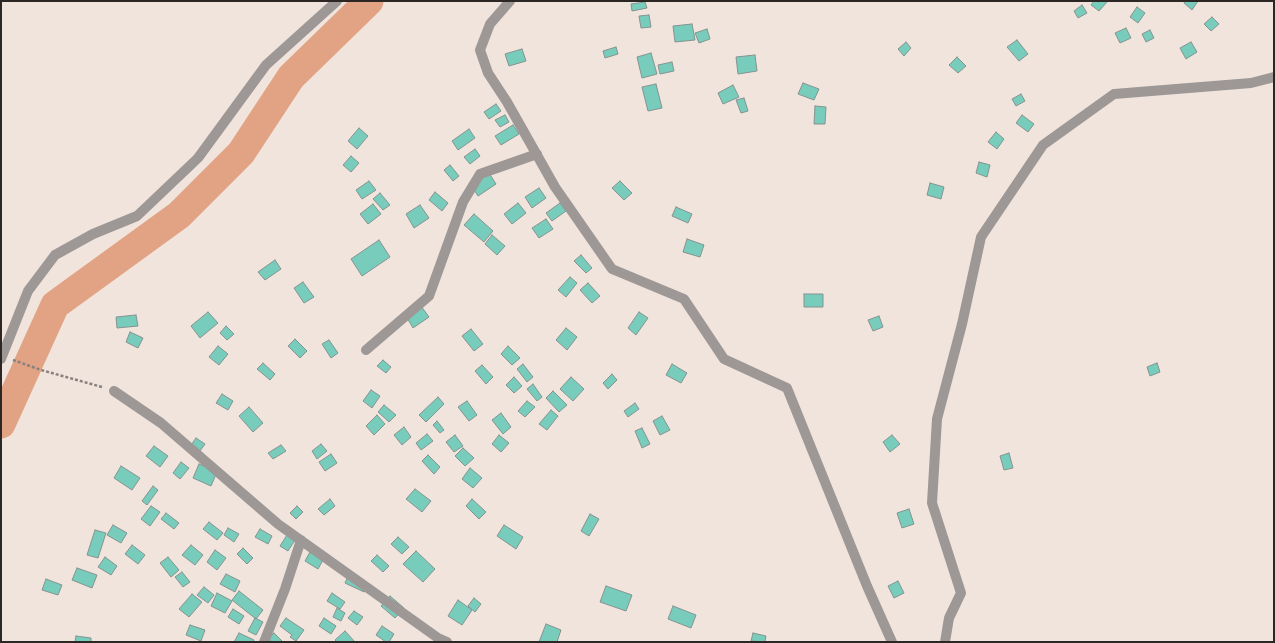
<!DOCTYPE html>
<html>
<head>
<meta charset="utf-8">
<style>
	body { margin:0 }
	#map { position:relative; width:1275px; height:643px; overflow:hidden; background:#f0e4dd; font-family:"Work Sans",sans-serif }
	canvas { display:block }
	.frame { position:absolute; inset:0; border:2px solid #2c2725; pointer-events:none }
</style>
</head>
<body>
<div id="map">
<canvas width="1275" height="643"></canvas>
<div class="frame"></div>
</div>
<script>
const ctx = document.querySelector('canvas').getContext('2d');
ctx.lineJoin = 'round';
const shape = rows => new Path2D(rows.map(r => 'M' + r).join(''));
function stroke(path, color, width, dash) { ctx.strokeStyle = color; ctx.lineWidth = width; ctx.lineCap = dash ? 'butt' : 'round'; ctx.setLineDash(dash || []); ctx.stroke(path); }
function fillPath(path, color) { ctx.fillStyle = color; ctx.fill(path, 'evenodd'); }
stroke(shape([
	[1,424,55,305,179,215,241,153,291,77,369,1]
]), '#e1a383', 29);
const building = shape([
	[1094,1,1106,1,1107,2,1099,11,1091,5,1094,1],
	[1185,1,1198,1,1192,10,1184,3,1185,1],
	[645,2,647,8,632,11,631,4,645,2],
	[1082,5,1087,13,1078,18,1074,11,1082,5],
	[1137,7,1145,13,1138,23,1130,17,1137,7],
	[649,15,651,27,641,28,639,16,649,15],
	[1212,17,1219,24,1211,31,1204,24,1212,17],
	[692,24,695,40,675,42,673,26,692,24],
	[1126,28,1131,38,1120,43,1115,33,1126,28],
	[707,29,710,39,699,43,695,33,707,29],
	[1150,30,1154,38,1146,42,1142,34,1150,30],
	[1017,40,1028,54,1019,61,1007,47,1017,40],
	[906,42,911,48,904,56,898,49,906,42],
	[1191,42,1197,52,1186,59,1180,48,1191,42],
	[616,47,618,54,605,58,603,51,616,47],
	[522,49,526,61,509,66,505,54,522,49],
	[651,53,657,74,642,78,637,57,651,53],
	[755,55,757,71,738,74,736,57,755,55],
	[957,57,966,66,958,73,949,65,957,57],
	[672,62,674,71,660,74,658,65,672,62],
	[803,83,819,89,814,100,798,94,803,83],
	[656,84,662,108,648,111,642,87,656,84],
	[733,85,739,97,723,104,718,93,733,85],
	[1021,94,1025,101,1016,106,1012,99,1021,94],
	[744,98,748,111,741,113,736,100,744,98],
	[496,104,501,111,489,119,484,112,496,104],
	[815,106,826,107,825,124,814,124,815,106],
	[505,115,509,122,500,127,495,120,505,115],
	[1022,115,1034,124,1028,132,1016,123,1022,115],
	[513,125,519,134,501,145,495,136,513,125],
	[359,128,368,136,357,149,348,141,359,128],
	[469,129,475,138,458,150,452,141,469,129],
	[996,132,1004,139,997,149,988,142,996,132],
	[475,149,480,156,470,164,464,157,475,149],
	[351,156,359,163,351,172,343,165,351,156],
	[979,162,990,165,987,177,976,173,979,162],
	[450,165,459,176,453,181,444,170,450,165],
	[489,173,496,184,478,196,471,185,489,173],
	[369,181,376,190,362,199,356,190,369,181],
	[620,181,632,193,624,200,612,188,620,181],
	[930,183,944,187,941,199,927,195,930,183],
	[539,188,546,198,532,208,525,197,539,188],
	[435,192,448,203,442,211,429,200,435,192],
	[380,193,390,205,383,210,373,199,380,193],
	[518,203,526,213,512,224,504,214,518,203],
	[560,203,566,211,552,221,546,213,560,203],
	[373,204,381,214,368,224,360,214,373,204],
	[420,205,429,218,414,228,406,214,420,205],
	[676,207,692,214,688,223,672,216,676,207],
	[474,214,493,231,484,242,464,225,474,214],
	[546,219,553,229,539,238,532,228,546,219],
	[492,235,505,246,497,255,485,244,492,235],
	[687,239,704,245,700,257,683,252,687,239],
	[379,240,390,257,362,276,351,259,379,240],
	[581,255,592,268,586,273,574,261,581,255],
	[275,260,281,269,265,280,258,272,275,260],
	[570,277,577,283,566,297,558,290,570,277],
	[303,282,314,297,304,303,294,288,303,282],
	[588,283,600,296,592,303,580,290,588,283],
	[804,294,823,294,823,307,804,307,804,294],
	[421,306,429,317,413,328,406,316,421,306],
	[208,312,218,323,200,338,191,326,208,312],
	[639,312,648,318,636,335,628,328,639,312],
	[136,315,138,326,117,328,116,317,136,315],
	[879,316,883,327,873,331,868,320,879,316],
	[226,326,234,334,227,340,220,333,226,326],
	[566,328,577,337,567,350,556,340,566,328],
	[471,329,483,344,474,351,462,336,471,329],
	[130,332,143,338,138,348,126,342,130,332],
	[295,339,307,351,300,358,288,346,295,339],
	[329,340,338,353,331,358,322,344,329,340],
	[218,346,228,354,219,365,209,357,218,346],
	[508,346,520,358,512,365,501,354,508,346],
	[383,360,391,367,386,373,377,366,383,360],
	[263,363,275,374,270,380,257,369,263,363],
	[1157,363,1160,372,1150,376,1147,367,1157,363],
	[523,364,533,377,527,382,517,369,523,364],
	[672,364,687,373,681,383,666,375,672,364],
	[482,365,493,377,486,384,475,371,482,365],
	[612,374,617,380,608,389,603,383,612,374],
	[514,377,522,386,514,393,506,385,514,377],
	[571,377,584,389,573,401,560,389,571,377],
	[533,384,542,397,537,401,527,389,533,384],
	[371,390,380,396,372,408,363,401,371,390],
	[553,391,567,405,559,412,546,398,553,391],
	[222,394,233,401,228,410,216,403,222,394],
	[438,397,444,404,426,422,419,415,438,397],
	[467,401,477,415,469,421,458,407,467,401],
	[527,401,535,407,525,417,518,411,527,401],
	[635,403,639,409,628,417,624,411,635,403],
	[384,405,396,415,389,422,378,412,384,405],
	[249,407,263,423,253,432,239,416,249,407],
	[551,410,558,416,547,430,539,424,551,410],
	[501,413,511,427,503,434,492,420,501,413],
	[377,415,385,424,374,435,366,426,377,415],
	[662,416,670,430,660,435,653,421,662,416],
	[437,421,444,430,440,433,433,425,437,421],
	[404,427,411,437,402,445,394,435,404,427],
	[642,428,650,444,642,448,635,431,642,428],
	[427,434,433,441,421,450,416,443,427,434],
	[455,435,463,446,454,452,446,442,455,435],
	[499,435,509,443,501,452,492,444,499,435],
	[892,435,900,444,890,452,883,442,892,435],
	[196,438,205,444,200,451,191,445,196,438],
	[321,444,327,451,317,459,312,451,321,444],
	[281,445,286,451,273,459,268,453,281,445],
	[154,446,168,456,160,467,146,456,154,446],
	[463,448,474,458,465,466,455,456,463,448],
	[1009,453,1013,468,1004,470,1000,456,1009,453],
	[331,454,337,463,325,471,319,462,331,454],
	[428,455,440,467,434,474,422,461,428,455],
	[181,462,189,468,180,479,173,473,181,462],
	[199,464,217,472,211,486,193,478,199,464],
	[121,466,140,478,132,490,114,478,121,466],
	[470,468,482,478,473,488,462,479,470,468],
	[153,486,158,490,147,505,142,501,153,486],
	[415,489,431,501,422,512,406,499,415,489],
	[330,499,335,506,324,515,318,509,330,499],
	[472,499,486,512,479,519,466,506,472,499],
	[151,506,160,512,150,526,141,519,151,506],
	[297,506,303,512,296,519,290,513,297,506],
	[909,509,914,524,902,528,897,513,909,509],
	[166,513,179,523,174,529,161,519,166,513],
	[590,514,599,519,589,536,581,531,590,514],
	[209,522,223,533,217,540,203,529,209,522],
	[113,525,127,533,121,543,107,535,113,525],
	[504,525,523,537,516,549,497,536,504,525],
	[228,528,239,534,234,542,224,535,228,528],
	[260,529,272,536,268,544,255,537,260,529],
	[95,530,106,533,98,558,87,555,95,530],
	[287,535,295,540,288,551,280,546,287,535],
	[398,537,409,547,402,554,391,544,398,537],
	[132,545,145,555,138,564,125,554,132,545],
	[191,545,203,555,195,565,182,555,191,545],
	[243,548,253,558,247,564,237,554,243,548],
	[215,550,226,558,217,570,207,562,215,550],
	[416,551,435,569,423,582,403,564,416,551],
	[310,552,323,560,318,569,305,561,310,552],
	[377,555,389,566,383,572,371,561,377,555],
	[105,557,117,566,111,575,98,567,105,557],
	[168,557,179,570,171,577,160,563,168,557],
	[77,568,97,575,92,588,72,580,77,568],
	[182,572,190,582,183,587,175,577,182,572],
	[226,574,240,581,235,592,220,584,226,574],
	[349,574,369,584,364,592,345,583,349,574],
	[46,579,62,585,58,595,42,590,46,579],
	[898,581,904,593,894,598,888,586,898,581],
	[606,586,632,595,626,611,600,602,606,586],
	[204,587,214,595,208,603,197,595,204,587],
	[239,591,263,610,256,619,232,600,239,591],
	[217,593,232,601,225,613,211,606,217,593],
	[332,593,345,602,340,609,327,601,332,593],
	[192,594,202,602,189,617,179,609,192,594],
	[390,596,404,608,395,618,381,606,390,596],
	[474,598,481,604,475,612,468,606,474,598],
	[458,600,472,610,462,625,448,616,458,600],
	[673,606,696,615,691,628,668,619,673,606],
	[337,608,345,613,341,621,333,617,337,608],
	[233,609,244,616,239,624,228,617,233,609],
	[354,611,363,617,357,625,348,618,354,611],
	[255,618,263,622,256,635,248,631,255,618],
	[286,618,304,630,296,641,290,637,292,635,280,626,286,618],
	[324,618,336,626,331,634,319,626,324,618],
	[546,624,561,630,557,642,539,642,546,624],
	[190,625,205,630,201,641,186,635,190,625],
	[382,626,394,634,389,642,386,642,376,635,382,626],
	[345,631,355,642,337,642,335,640,345,631],
	[239,633,254,640,253,642,234,642,239,633],
	[274,633,283,642,266,641,274,633],
	[753,633,766,636,765,642,751,641,753,633],
	[76,636,91,638,91,642,75,642,76,636]
]);
fillPath(building, '#77ccbc');
stroke(building, '#85938f', 1);
stroke(shape([
	[13,360,41,370,102,387]
]), '#8a817d', 2.5, [3, 2]);
stroke(shape([
	[510,1,490,24,480,50,488,73,507,102,555,187,612,269,684,299,724,359,787,388,867,586,892,642],
	[366,350,429,296,463,202,480,174,537,154],
	[1,359,28,291,55,255,93,234,137,216,198,158,266,65,337,1],
	[114,391,161,423,278,524,438,638,447,642],
	[264,642,285,589,301,540],
	[945,642,949,618,961,593,932,503,937,419,962,324,981,237,1043,145,1114,94,1251,83,1274,77]
]), '#9d9795', 10);
</script>
</body>
</html>
